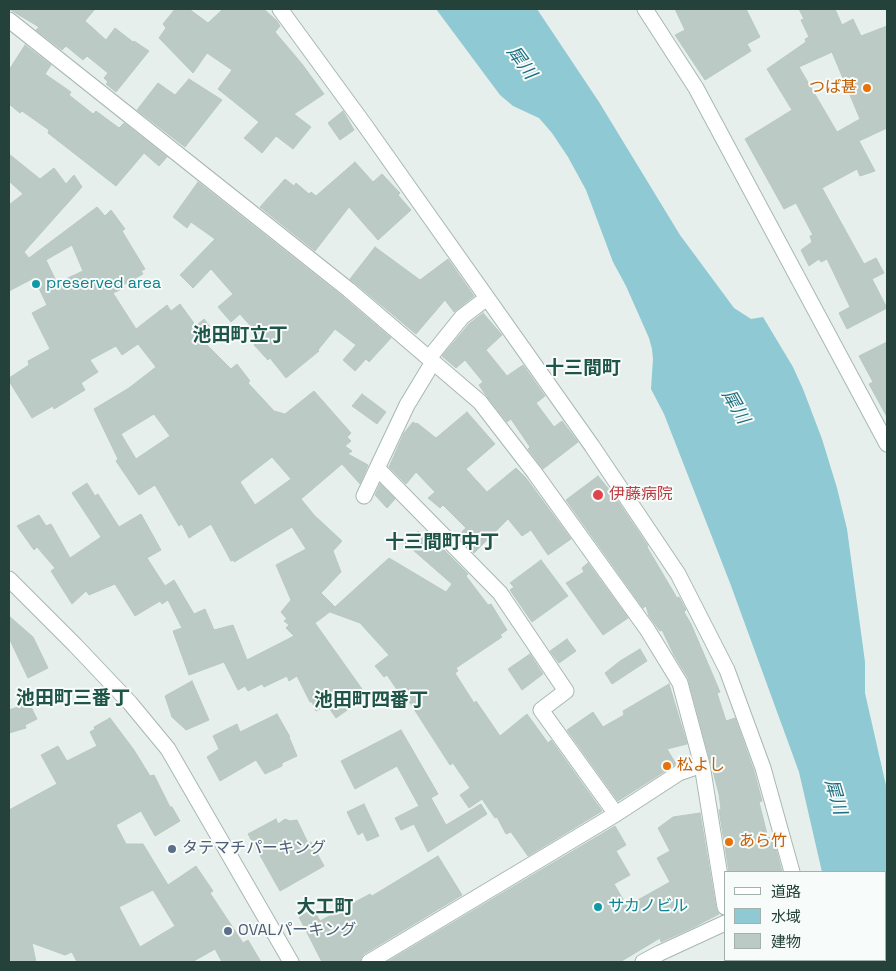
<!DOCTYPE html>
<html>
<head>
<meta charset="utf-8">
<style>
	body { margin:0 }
	#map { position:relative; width:896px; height:971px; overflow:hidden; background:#e6efeb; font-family:"Space Grotesk","Noto Sans JP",sans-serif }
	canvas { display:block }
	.frame { position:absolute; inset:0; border:10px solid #24423a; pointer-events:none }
	.legend { position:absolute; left:724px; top:871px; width:162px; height:90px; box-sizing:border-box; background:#f7fbf9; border:1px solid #a3b1ad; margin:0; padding:6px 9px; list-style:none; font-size:15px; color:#24423a }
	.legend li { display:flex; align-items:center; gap:10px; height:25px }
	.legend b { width:25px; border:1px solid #a3b1ad }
</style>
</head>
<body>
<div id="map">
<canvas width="896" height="971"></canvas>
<div class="frame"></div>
<ul class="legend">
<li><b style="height:6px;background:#fff"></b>道路</li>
<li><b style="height:14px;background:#8ec9d4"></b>水域</li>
<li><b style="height:14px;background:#bbcac4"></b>建物</li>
</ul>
</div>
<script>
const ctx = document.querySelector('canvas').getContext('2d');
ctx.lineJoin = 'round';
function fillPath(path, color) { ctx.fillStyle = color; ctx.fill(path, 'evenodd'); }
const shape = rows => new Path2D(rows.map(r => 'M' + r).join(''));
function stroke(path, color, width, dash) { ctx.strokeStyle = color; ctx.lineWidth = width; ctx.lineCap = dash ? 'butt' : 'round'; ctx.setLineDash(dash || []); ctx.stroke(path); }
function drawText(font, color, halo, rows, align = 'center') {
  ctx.font = font + ' "Space Grotesk","Noto Sans JP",sans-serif'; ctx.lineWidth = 4; ctx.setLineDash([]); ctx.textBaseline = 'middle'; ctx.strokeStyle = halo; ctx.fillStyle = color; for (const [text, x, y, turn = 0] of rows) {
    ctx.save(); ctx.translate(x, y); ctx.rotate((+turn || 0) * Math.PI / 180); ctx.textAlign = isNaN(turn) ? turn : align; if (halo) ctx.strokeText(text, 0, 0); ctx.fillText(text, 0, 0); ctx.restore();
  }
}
fillPath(shape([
	[436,9,537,9,599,102,680,235,734,308,751,319,763,317,793,367,803,389,822,439,837,488,847,529,865,662,865,693,887,790,887,962,843,962,843,960,885,960,885,872,822,872,799,772,730,583,664,414,651,389,653,359,652,349,649,338,626,286,613,262,586,190,568,157,552,133,539,118,513,106,500,95]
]), '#8ec9d4');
const building = shape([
	[9,9,95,9,85,21,106,40,115,28,133,42,134,41,149,51,116,92,106,84,108,82,104,78,108,73,87,56,83,60,66,46,62,50,36,30,39,27,9,9],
	[175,9,189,9,208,23,223,9,264,9,277,21,280,26,275,32,302,64,324,94,294,114,311,127,293,149,276,136,262,153,244,138,259,122,218,89,232,70,207,53,193,73,159,38,166,28,163,24,175,9],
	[675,9,746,9,760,37,747,44,751,51,705,80,675,35,685,30,675,9],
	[799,9,835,9,842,25,853,19,861,36,887,26,887,128,859,141,875,171,860,176,857,169,822,188,864,264,876,258,884,273,872,279,887,308,847,329,839,313,850,307,827,259,821,262,819,259,809,266,801,250,812,242,810,236,813,235,796,203,784,209,745,139,792,110,767,69,806,42,805,39,809,37,801,20,804,19,799,9],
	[832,52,860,119,837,132,799,67,832,52],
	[25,45,51,65,45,74,71,92,69,95,93,114,96,111,119,128,124,123,167,157,159,166,144,153,116,186,48,133,49,130,22,111,20,113,9,104,9,70,25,45],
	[189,79,222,100,185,147,137,110,158,83,175,95,189,79],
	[343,111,354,130,340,140,328,123,343,111],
	[9,154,40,179,54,168,66,184,74,175,82,187,24,252,29,258,97,207,105,216,111,210,125,229,122,231,145,269,141,271,143,274,123,285,124,288,113,293,136,329,167,305,171,311,180,304,196,326,204,319,216,335,207,345,231,369,237,364,250,381,248,383,274,411,285,414,314,391,351,433,347,437,351,441,345,446,352,451,348,454,368,465,360,484,342,464,301,499,314,515,342,541,333,551,341,572,321,593,335,607,389,558,446,592,452,584,405,543,418,531,436,549,439,547,443,550,444,550,468,574,466,576,488,605,491,604,507,630,500,635,502,637,456,668,458,671,455,673,474,703,476,701,500,736,527,714,548,743,551,740,602,811,528,856,511,832,506,834,497,817,495,818,482,799,469,808,460,795,470,788,453,763,450,765,403,692,400,694,387,675,384,677,375,666,389,655,360,623,330,612,331,611,315,623,367,696,336,718,327,705,316,711,312,702,310,702,297,676,289,681,287,676,264,687,262,684,248,691,245,686,238,690,224,662,189,675,173,631,182,628,168,600,162,604,160,601,135,616,115,584,89,595,86,591,72,604,51,571,55,568,37,547,34,550,17,526,39,515,46,526,51,524,70,558,101,537,72,493,87,483,95,496,98,494,119,527,141,514,161,550,147,558,165,586,174,580,194,614,205,609,214,630,233,625,247,660,294,636,286,628,289,625,284,621,287,619,281,612,291,600,276,565,306,549,292,527,234,562,234,560,231,561,211,524,189,538,182,524,179,526,155,485,139,495,116,461,118,459,94,409,129,388,156,367,138,344,122,355,116,346,90,360,98,372,81,383,85,390,54,409,53,406,32,418,9,381,9,378,29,365,28,361,50,349,32,313,47,305,34,278,9,291,9,205,23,194,9,181,9,154],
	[72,245,83,271,57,283,46,260,72,245],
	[154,414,170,436,136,459,121,434,154,414],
	[272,457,291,479,255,505,240,482,272,457],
	[355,162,373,182,382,174,400,193,398,195,411,210,378,240,349,207,315,251,260,207,285,179,294,186,296,183,309,194,311,192,316,196,355,162],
	[198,182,343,297,391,338,369,362,366,359,355,371,343,360,356,345,335,329,318,350,319,351,286,378,270,358,268,360,254,345,261,338,240,314,231,322,218,307,233,294,211,269,193,288,180,275,215,239,191,222,187,228,173,217,198,182],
	[375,247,420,280,448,259,474,296,454,312,445,300,416,334,350,279,375,247],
	[483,313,502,335,486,350,507,376,523,365,545,396,536,403,554,427,562,421,578,442,543,469,528,449,530,447,511,419,507,422,485,394,479,385,483,382,465,360,456,368,442,356,469,324,483,313],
	[887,342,887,417,869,384,873,382,859,356,887,342],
	[362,394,386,412,377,424,352,406,362,394],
	[467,412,495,444,466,469,487,492,516,468,526,478,571,539,548,555,531,530,522,536,508,519,474,553,457,536,466,528,443,505,440,508,428,498,435,492,416,472,406,484,389,467,404,433,413,422,416,424,417,423,436,438,467,412],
	[598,476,615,497,648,546,647,547,677,598,679,597,686,610,684,612,691,624,720,692,717,693,726,721,735,718,754,771,762,801,759,802,768,838,773,837,782,872,729,872,719,810,721,809,719,794,688,678,674,655,662,630,660,631,649,616,646,606,643,608,566,500,598,476],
	[380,484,395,499,387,508,375,495,380,484],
	[541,560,568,596,532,622,510,590,514,587,510,583,541,560],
	[588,563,628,618,603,635,566,583,584,572,582,568,588,563],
	[9,616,33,637,48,668,28,678,9,638,9,616],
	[567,639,576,651,559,663,550,651,567,639],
	[640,649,647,661,612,684,605,673,620,661,640,649],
	[530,654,543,674,522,690,508,669,530,654],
	[192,681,209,720,186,730,172,717,165,696,192,681],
	[669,684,687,744,667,749,676,764,618,801,567,730,593,712,603,727,624,715,623,711,669,684],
	[29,703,37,719,25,725,26,728,9,733,9,710,29,703],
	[277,714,290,737,289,737,297,756,282,763,282,766,265,774,256,760,220,781,207,757,219,749,213,736,237,724,240,732,277,714],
	[110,718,134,750,150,776,154,775,170,807,172,807,180,821,155,836,141,811,116,825,126,844,143,844,168,885,196,866,213,891,210,893,243,943,248,940,261,962,222,962,215,949,192,962,77,962,72,952,65,955,32,943,36,962,9,962,9,810,57,784,41,755,58,746,67,761,97,746,90,732,95,729,94,727,110,718],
	[153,890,175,926,140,947,119,907,153,890],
	[401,730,438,794,431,798,446,825,481,804,487,814,428,852,414,824,401,830,395,818,419,806,397,766,355,789,341,761,401,730],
	[364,804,379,836,367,841,363,832,358,835,347,812,364,804],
	[700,813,716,908,719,914,694,927,661,942,660,938,620,962,387,962,615,826,626,845,616,851,630,875,614,884,627,906,670,882,657,858,670,851,658,828,673,817,700,813],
	[276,819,278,824,285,819,290,821,297,820,308,843,311,842,324,866,280,891,248,834,276,819],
	[438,856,462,895,364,954,361,958,360,962,322,962,299,917,313,909,320,921,370,894,372,896,438,856]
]);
fillPath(building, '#bbcac4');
stroke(building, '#b8c9c2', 1);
const minor = shape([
	[280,9,364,124,592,446,678,574,727,670,763,768,792,872],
	[645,9,696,88,887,444],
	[9,20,349,290,480,402,534,472,647,629,680,683,702,765,725,907],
	[429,358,462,317,487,298],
	[378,469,500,593,566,691,541,710,616,814],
	[364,496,407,405,433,362],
	[9,579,75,645,130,703,168,749,291,962],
	[737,960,738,962],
	[817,960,817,962],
	[369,962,616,814,679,773,702,765],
	[643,962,660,953,725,923]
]);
stroke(minor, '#a8b8b2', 17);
stroke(minor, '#fff', 15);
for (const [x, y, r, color] of [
	[867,88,5,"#e8710a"],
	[36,284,5,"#0f9aa8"],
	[598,495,6,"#e0444e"],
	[667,766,5,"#e8710a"],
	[729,842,5,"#e8710a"],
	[172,849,5,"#5c6f8a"],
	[598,907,5,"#0f9aa8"],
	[228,931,5,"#5c6f8a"]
]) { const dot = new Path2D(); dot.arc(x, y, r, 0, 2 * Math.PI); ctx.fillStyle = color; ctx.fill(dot); stroke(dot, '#f7fbf9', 2); }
drawText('16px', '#c56008', '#f7fbf9', [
	["つば甚",857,88,"right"],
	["松よし",677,766],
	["あら竹",739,842]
], 'left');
drawText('16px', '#0d838f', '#f7fbf9', [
	["preserved area",46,284],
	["サカノビル",608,907]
], 'left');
drawText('16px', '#be3a42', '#f7fbf9', [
	["伊藤病院",609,495]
], 'left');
drawText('16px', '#4e5e75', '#f7fbf9', [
	["タテマチパーキング",182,849],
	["OVALパーキング",238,931]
], 'left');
drawText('italic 18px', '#1c6f80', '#f7fbf9', [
	["犀川",521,63,54],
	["犀川",735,407,60],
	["犀川",835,797,74]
]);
drawText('bold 19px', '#1f5548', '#f7fbf9', [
	["池田町立丁",240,336],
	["十三間町",583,369],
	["十三間町中丁",442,543],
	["池田町三番丁",73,699],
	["池田町四番丁",371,701],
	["大工町",325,908]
]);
</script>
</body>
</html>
